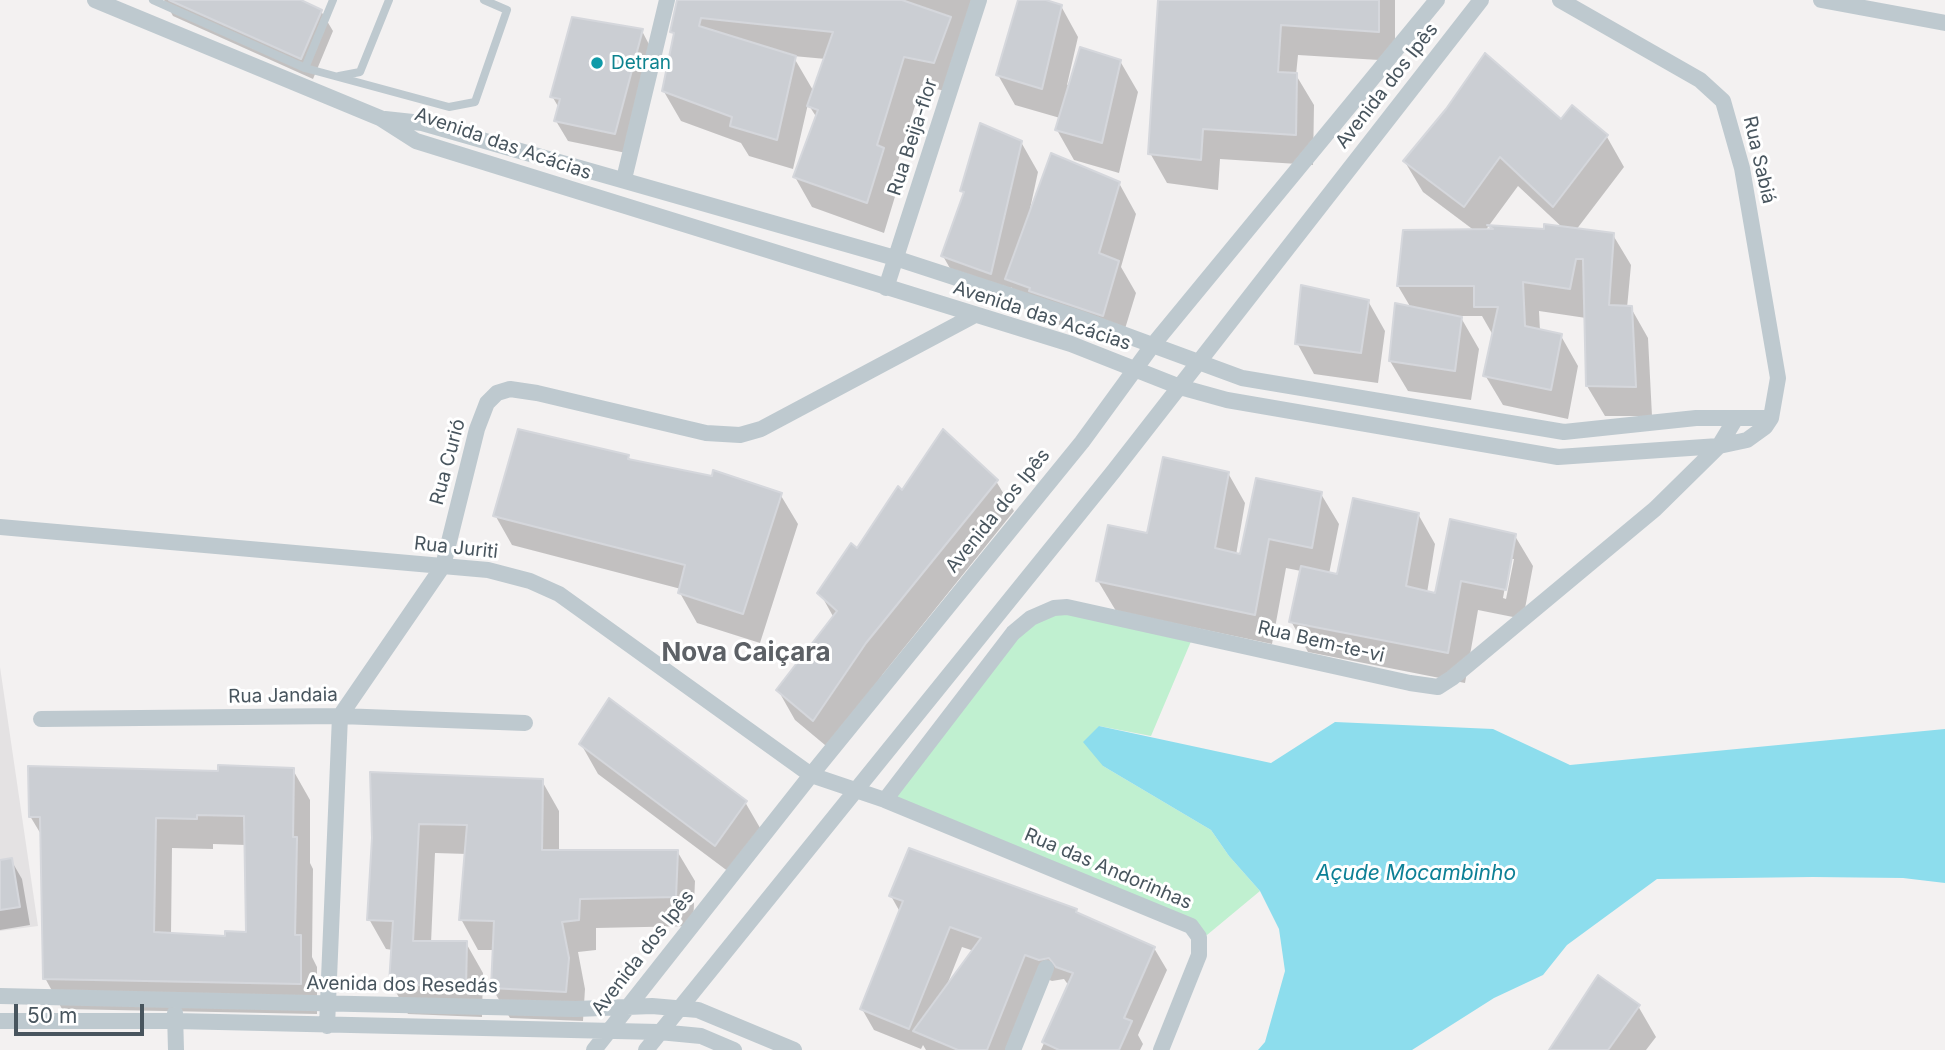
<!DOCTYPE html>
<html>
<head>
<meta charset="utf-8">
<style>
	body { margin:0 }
	#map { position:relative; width:1945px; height:1050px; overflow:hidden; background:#f3f1f1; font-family:Inter,sans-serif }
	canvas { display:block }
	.scale { position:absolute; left:14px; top:1004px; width:130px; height:32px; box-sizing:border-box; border:4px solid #48555e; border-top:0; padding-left:9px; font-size:21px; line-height:24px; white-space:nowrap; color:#48555e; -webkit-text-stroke:5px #fff; paint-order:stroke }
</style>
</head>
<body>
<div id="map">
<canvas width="1945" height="1050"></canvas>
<div class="scale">50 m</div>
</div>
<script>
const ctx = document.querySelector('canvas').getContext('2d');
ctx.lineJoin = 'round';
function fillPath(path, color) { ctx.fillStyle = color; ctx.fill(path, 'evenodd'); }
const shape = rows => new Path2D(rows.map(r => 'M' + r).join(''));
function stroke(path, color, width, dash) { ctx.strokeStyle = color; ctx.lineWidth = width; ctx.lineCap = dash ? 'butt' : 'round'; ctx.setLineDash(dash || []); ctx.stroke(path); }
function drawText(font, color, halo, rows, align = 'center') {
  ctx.font = font + ' Inter,sans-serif'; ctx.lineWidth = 6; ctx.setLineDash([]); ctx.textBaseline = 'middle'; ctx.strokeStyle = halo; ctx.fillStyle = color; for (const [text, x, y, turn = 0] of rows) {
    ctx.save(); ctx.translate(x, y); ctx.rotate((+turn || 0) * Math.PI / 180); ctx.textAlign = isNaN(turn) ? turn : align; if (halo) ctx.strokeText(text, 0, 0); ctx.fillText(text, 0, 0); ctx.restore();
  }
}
fillPath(shape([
	[0,667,38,926,0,931]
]), '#e4e2e3');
fillPath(shape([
	[1068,612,1192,639,1151,736,1099,726,1103,766,1211,830,1229,856,1260,891,1207,935,886,799,1015,636,1035,620]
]), '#c0f0d0');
fillPath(shape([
	[1335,722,1493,729,1570,765,1945,729,1945,883,1903,878,1813,877,1657,879,1567,945,1543,975,1494,998,1412,1050,1258,1050,1265,1042,1285,971,1279,929,1260,891,1229,856,1211,830,1103,766,1083,742,1099,726,1271,763]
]), '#8ddded');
fillPath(shape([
	[164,0,295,0,321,11,333,31,313,79,173,16],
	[678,0,983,0,951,92,921,86,895,171,900,180,884,233,812,207,795,177,817,118,808,104,793,169,749,156,741,143,681,121,663,90,675,37,672,32],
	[793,56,826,59,814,92],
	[1020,0,1040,0,1061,6,1078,37,1067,85,1120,61,1138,92,1119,173,1074,160,1057,130,1060,118,1015,105,998,75],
	[1160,0,1395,0,1395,61,1298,55,1296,75,1314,105,1313,165,1220,159,1218,190,1167,183,1150,153],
	[642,31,653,52,626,153,568,141,556,121,559,108,552,96],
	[1561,122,1607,137,1624,167,1576,230,1613,235,1631,265,1627,308,1631,308,1648,338,1652,416,1605,416,1587,386,1586,318,1539,311,1540,331,1561,336,1578,366,1568,419,1503,405,1485,375,1494,337,1482,316,1460,316,1479,349,1471,400,1408,391,1390,361,1411,308,1398,286,1475,231,1423,192,1405,162],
	[1518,186,1563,228,1545,231,1490,227,1492,231,1485,231],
	[1021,142,1038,172,1030,209,1119,183,1136,214,1121,267,1136,293,1120,345,1048,321,1046,316,1024,309,1011,287,1008,303,960,286,943,256,965,196,962,191],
	[1368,301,1385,331,1378,383,1314,374,1297,343],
	[628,456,631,461,780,494,798,524,760,643,697,623,680,593,681,589,512,545,495,515],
	[1228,473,1245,503,1236,555,1241,556,1321,494,1339,524,1329,574,1338,576,1418,514,1435,544,1427,593,1436,595,1515,536,1533,566,1523,619,1478,610,1465,683,1308,652,1291,621,1301,571,1286,568,1272,644,1116,611,1098,581,1148,535],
	[1510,559,1514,559,1506,599,1503,598],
	[996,481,1014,511,883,674,831,750,795,720,778,690,834,618,820,593,902,493],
	[581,744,745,802,763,833,733,875,598,774],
	[293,770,310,800,310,863,313,869,312,957,317,967,317,1014,62,1009,45,978,42,836,30,816,219,773],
	[213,844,246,845,248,934,227,937,171,935,172,848,213,849],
	[542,781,559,811,559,852,677,851,695,881,693,926,596,928,596,950,578,952,585,989,583,1021,510,1018,492,988,494,950,478,950,461,919,467,854,435,853,431,943,466,943,483,973,482,1017,408,1014,391,983,393,950,386,949,369,919,373,838],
	[11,860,22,879,30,925,0,930,0,862],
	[891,896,1076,910,1079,915,1154,948,1167,970,1138,1035,1143,1044,1140,1050,1041,1050,1069,986,1064,979,1052,981,1037,975,1007,1050,926,1050,923,1045,921,1049,874,1030,862,1009,900,912],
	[962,947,974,951,947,985],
	[1638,1006,1656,1037,1646,1050,1555,1050]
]), '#0003');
const building = shape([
	[169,0,301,0,322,10,301,59,169,0],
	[677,0,902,0,951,17,934,63,904,57,877,145,884,148,867,203,793,177,818,110,807,106,833,32,701,18,699,26,796,56,777,140,730,126,732,117,662,91,674,33,670,32,677,0],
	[1018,0,1046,0,1062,5,1042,89,996,75,1018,0],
	[1158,0,1379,0,1379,32,1281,25,1278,72,1297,73,1296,135,1203,129,1201,160,1148,154,1158,0],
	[572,17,643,29,615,134,554,121,560,99,550,97,572,17],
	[1080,47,1121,60,1102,143,1055,130,1080,47],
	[1485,53,1561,119,1572,105,1608,135,1553,207,1500,157,1464,207,1403,161,1446,109,1485,53],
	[980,123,1022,141,991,274,941,256,964,192,960,191,980,123],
	[1051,153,1120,182,1099,253,1119,261,1103,316,1029,291,1030,288,1005,279,1051,153],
	[1544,224,1614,233,1609,305,1632,306,1636,387,1586,386,1583,259,1576,259,1570,289,1523,282,1525,326,1562,334,1551,390,1483,376,1498,307,1474,307,1474,286,1397,286,1403,230,1493,229,1487,225,1544,229,1544,224],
	[1301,285,1369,300,1361,353,1295,344,1301,285],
	[1395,303,1462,317,1455,371,1389,361,1395,303],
	[518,429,629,455,628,459,712,476,713,470,782,493,743,614,678,593,685,565,493,516,518,429],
	[943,429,998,480,866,643,813,721,776,690,837,611,817,593,851,543,857,548,898,486,902,490,943,429],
	[1163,457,1229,472,1215,548,1240,554,1256,478,1322,492,1312,548,1269,539,1255,615,1096,581,1108,525,1147,533,1163,457],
	[1353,498,1419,513,1406,586,1435,593,1450,519,1516,534,1506,590,1461,581,1448,653,1289,622,1301,566,1337,574,1353,498],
	[609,698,747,801,715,846,579,744,609,698],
	[218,765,294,768,293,837,297,837,295,935,301,935,301,984,43,979,40,817,29,817,28,766,218,771,218,765],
	[197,815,244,816,246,932,225,931,225,936,154,932,156,818,197,819,197,815],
	[370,772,543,779,542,850,678,850,676,897,580,899,579,920,562,922,569,958,566,992,491,988,494,921,459,920,467,825,419,824,413,941,467,941,466,987,389,984,393,921,367,920,372,838,370,772],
	[909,848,1077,909,1076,912,1155,947,1124,1018,1132,1021,1119,1050,1059,1050,1042,1042,1073,973,1056,967,1049,958,1039,960,1025,955,987,1050,958,1050,913,1031,981,938,950,927,909,1029,860,1009,903,901,889,896,909,848],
	[12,858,20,907,0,910,0,860,12,858],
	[1598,975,1640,1005,1608,1050,1549,1050,1598,975]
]);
fillPath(building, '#cbced3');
stroke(building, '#d5d7dc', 2);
stroke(shape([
	[153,0,305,68,449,107,475,102,507,10,484,0],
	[305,68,333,0],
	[339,76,360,72,389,0]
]), '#bec9cf', 8);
stroke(shape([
	[95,0,380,118,416,141,1071,344,1180,387,1227,400,1558,457,1719,446,1747,440,1765,427,1771,418,1778,378,1742,168,1723,101,1700,80,1560,0],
	[1821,0,1945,23],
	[385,119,422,123,895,258,1079,318,1242,378,1564,432,1696,418,1771,418],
	[624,179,667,0],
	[886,288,979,0],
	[0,527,488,570,530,581,559,594,811,775,885,800,1191,926,1199,937,1199,955,1161,1050],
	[41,719,340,716,525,723],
	[885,800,1013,633,1031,618,1054,608,1067,607,1410,683,1438,687,1452,678,1655,509,1719,446,1736,418],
	[0,996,576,1009,652,1006,698,1010,794,1050],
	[175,1013,176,1050],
	[0,1021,175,1021,659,1032,701,1036,734,1050],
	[327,1026,340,716,443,566,477,429,487,403,497,393,510,389,537,393,706,433,740,435,761,429,975,315],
	[594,1050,811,775,1082,442,1152,346,1437,0],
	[646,1050,1113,472,1481,0],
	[1013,1050,1046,968]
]), '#bec9cf', 16);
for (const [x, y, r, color] of [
	[597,63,7,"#0f9aa8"]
]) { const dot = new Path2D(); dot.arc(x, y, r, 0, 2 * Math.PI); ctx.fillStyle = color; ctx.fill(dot); stroke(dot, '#fff', 2.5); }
drawText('19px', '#0d838f', '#fff', [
	["Detran",611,63]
], 'left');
drawText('19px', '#48555e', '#fff', [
	["Avenida dos Ipês",1387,86,-52],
	["Rua Beija-flor",913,137,-72],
	["Avenida das Acácias",503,144,19],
	["Rua Sabiá",1759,160,77],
	["Avenida das Acácias",1042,316,18],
	["Rua Curió",448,462,-75],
	["Avenida dos Ipês",998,511,-51],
	["Rua Juriti",456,548,6],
	["Rua Bem-te-vi",1321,642,13],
	["Rua Jandaia",283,696,-1],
	["Rua das Andorinhas",1108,869,23],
	["Avenida dos Ipês",643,953,-52],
	["Avenida dos Resedás",402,985,1]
]);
drawText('italic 21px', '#0d8096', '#fff', [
	["Açude Mocambinho",1416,874]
]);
drawText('bold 26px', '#5d6166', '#fff', [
	["Nova Caiçara",746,653]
]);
</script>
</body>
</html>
